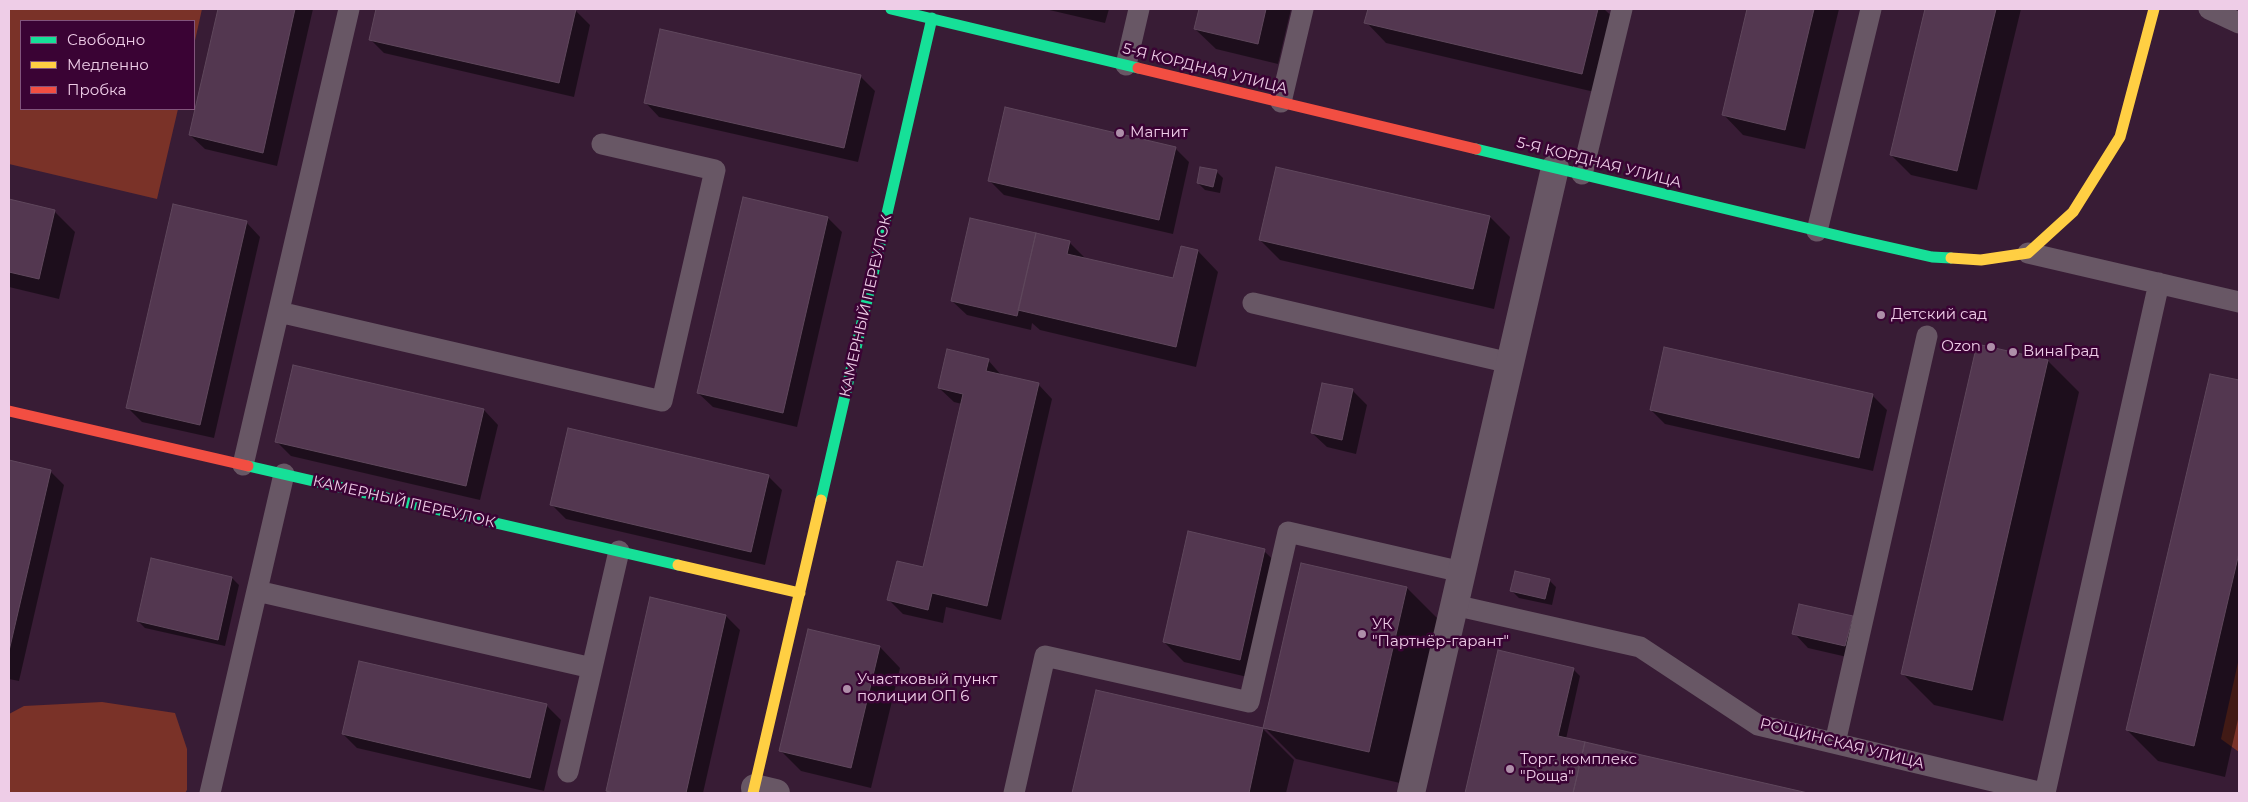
<!DOCTYPE html>
<html>
<head>
<meta charset="utf-8">
<style>
	body { margin:0 }
	#map { position:relative; width:2248px; height:802px; overflow:hidden; background:#381c35; font-family:Montserrat,sans-serif }
	canvas { display:block }
	.frame { position:absolute; inset:0; border:10px solid #eecde7; pointer-events:none }
	.legend { position:absolute; left:20px; top:20px; width:175px; height:90px; box-sizing:border-box; background:#3a0334; border:1px solid #82547c; margin:0; padding:6px 9px; list-style:none; font-size:15px; color:#eecde7 }
	.legend li { display:flex; align-items:center; gap:10px; height:25px }
	.legend b { width:25px; border:1px solid #82547c }
</style>
</head>
<body>
<div id="map">
<canvas width="2248" height="802"></canvas>
<div class="frame"></div>
<ul class="legend">
<li><b style="height:6px;background:#16e098"></b>Свободно</li>
<li><b style="height:6px;background:#ffcf43"></b>Медленно</li>
<li><b style="height:6px;background:#f24e42"></b>Пробка</li>
</ul>
</div>
<script>
const ctx = document.querySelector('canvas').getContext('2d');
ctx.lineJoin = 'round';
function fillPath(path, color) { ctx.fillStyle = color; ctx.fill(path, 'evenodd'); }
const shape = rows => new Path2D(rows.map(r => 'M' + r).join(''));
function stroke(path, color, width, dash) { ctx.strokeStyle = color; ctx.lineWidth = width; ctx.lineCap = dash ? 'butt' : 'round'; ctx.setLineDash(dash || []); ctx.stroke(path); }
function drawText(font, color, halo, rows, align = 'center') {
  ctx.font = font + ' Montserrat,sans-serif'; ctx.lineWidth = 5; ctx.setLineDash([]); ctx.textBaseline = 'middle'; ctx.strokeStyle = halo; ctx.fillStyle = color; for (const [text, x, y, turn = 0] of rows) {
    ctx.save(); ctx.translate(x, y); ctx.rotate((+turn || 0) * Math.PI / 180); ctx.textAlign = isNaN(turn) ? turn : align; if (halo) ctx.strokeText(text, 0, 0); ctx.fillText(text, 0, 0); ctx.restore();
  }
}
fillPath(shape([
	[9,9,202,9,194,45,194,21,21,21,21,109,178,109,157,199,9,164],
	[2239,658,2239,752,2221,739],
	[102,702,175,713,187,749,187,790,185,793,9,793,9,714,24,706]
]), '#7a3228');
fillPath(shape([
	[219,9,313,9,277,166,205,149,190,135],
	[377,9,568,9,576,11,590,25,574,97,384,53,370,39],
	[1045,9,1109,9,1105,23],
	[1200,9,1291,9,1278,64,1216,49,1195,29],
	[1369,9,1604,9,1620,24,1603,94,1386,43,1366,22],
	[1748,9,1839,9,1805,149,1743,135,1723,114],
	[1926,9,2021,9,1977,190,1911,175,1891,155],
	[860,76,875,91,858,162,659,117,645,102],
	[1175,148,1189,162,1173,234,1004,195,990,181],
	[1216,171,1223,178,1220,193,1205,190,1198,183],
	[9,201,55,212,75,232,59,299,9,287],
	[1490,217,1510,237,1494,309,1280,260,1260,240],
	[828,218,842,232,797,427,713,407,698,393],
	[246,222,260,237,214,438,142,422,128,408],
	[1069,242,1087,260,1174,279,1198,251,1218,272,1196,367,1040,330,1032,323,1031,330,967,315,952,301],
	[988,360,1002,376,1038,384,1052,399,1001,620,946,607,943,623,903,614,889,600,923,568,962,404,954,402,939,388],
	[2048,361,2079,392,2003,721,1934,705,1903,674],
	[2211,375,2239,382,2239,715,2225,777,2158,761,2127,730],
	[1352,390,1367,405,1356,454,1327,447,1312,433],
	[1872,395,1887,410,1873,471,1665,424,1651,410],
	[484,410,498,425,480,500,291,456,277,442],
	[9,462,50,471,64,485,19,681,9,679],
	[768,476,782,490,765,565,566,519,552,505],
	[1264,551,1285,571,1260,680,1184,662,1164,642],
	[232,578,239,585,225,646,145,628,138,621],
	[1549,580,1556,587,1552,605,1519,598,1512,591],
	[1407,588,1438,619,1400,783,1296,759,1265,728],
	[651,598,726,616,740,630,703,793,609,793,607,791],
	[1852,617,1860,660,1808,648,1794,633],
	[880,647,900,668,871,788,801,771,781,751],
	[1498,651,1573,669,1580,676,1566,739,1802,793,1466,793],
	[1097,691,1263,729,1294,760,1286,793,1073,793],
	[546,705,561,720,544,791,357,748,343,734]
]), '#0007');
const building = shape([
	[218,9,295,9,263,153,189,135,218,9],
	[376,9,576,9,559,83,369,40,376,9],
	[1199,9,1266,9,1258,44,1194,29,1199,9],
	[1368,9,1598,9,1582,74,1364,23,1368,9],
	[1747,9,1814,9,1785,130,1722,115,1747,9],
	[1925,9,1996,9,1957,171,1890,155,1925,9],
	[660,29,861,75,844,148,644,103,660,29],
	[1005,107,1176,147,1159,220,988,181,1005,107],
	[1200,167,1217,170,1213,187,1197,183,1200,167],
	[1276,167,1490,216,1473,289,1259,240,1276,167],
	[743,197,828,217,783,413,697,393,743,197],
	[9,199,55,210,39,279,9,272,9,199],
	[173,204,247,221,200,425,126,408,173,204],
	[970,218,1036,233,1017,316,951,301,970,218],
	[1036,233,1070,241,1067,254,1173,278,1181,246,1198,250,1176,347,1018,310,1036,233],
	[1977,344,2048,360,1972,690,1901,674,1977,344],
	[1664,347,1873,394,1859,458,1650,410,1664,347],
	[947,349,989,359,986,371,1039,383,987,606,932,593,928,610,887,600,897,561,923,567,963,394,938,388,947,349],
	[293,365,484,409,466,486,275,442,293,365],
	[2210,374,2239,380,2239,553,2194,746,2126,730,2210,374],
	[1322,383,1353,389,1342,440,1311,433,1322,383],
	[568,428,769,475,751,552,550,505,568,428],
	[9,460,51,470,9,651,9,460],
	[1188,531,1265,549,1240,660,1163,642,1188,531],
	[151,558,232,577,218,640,137,621,151,558],
	[1301,563,1407,587,1369,752,1263,728,1301,563],
	[1515,571,1550,579,1545,599,1510,591,1515,571],
	[650,597,726,615,686,793,614,793,606,791,650,597],
	[1799,604,1853,616,1845,646,1792,634,1799,604],
	[808,629,880,646,851,768,779,751,808,629],
	[1498,650,1574,668,1558,736,1585,742,1573,793,1465,793,1498,650],
	[359,661,547,704,530,778,342,734,359,661],
	[1096,690,1263,728,1249,793,1072,793,1096,690],
	[1585,742,1633,753,1808,793,1573,793,1585,742]
]);
fillPath(building, '#533750');
stroke(building, '#5f475c', 1);
stroke(shape([
	[2209,9,2239,23],
	[1126,65,1139,9],
	[1281,102,1303,9],
	[1582,174,1622,9],
	[1817,231,1871,9],
	[2028,253,2239,302],
	[1253,303,1510,363],
	[279,312,662,401,715,170,602,144],
	[243,465,349,9],
	[257,591,592,668],
	[1454,605,1640,647,1758,725,2043,793],
	[1835,743,1927,336],
	[568,772,619,551],
	[210,793,284,474],
	[1014,793,1045,656,1249,702,1288,532,1462,572],
	[2045,793,2159,283]
]), '#685765', 21);
stroke(shape([
	[755,788,776,793],
	[1411,793,1555,168]
]), '#685765', 28);
stroke(shape([
	[891,9,1138,68],
	[1476,149,1852,239,1932,257,1951,258],
	[248,466,678,565],
	[821,500,932,18]
]), '#16e098', 11);
stroke(shape([
	[1951,258,1981,260,2028,253,2073,212,2120,137,2154,9],
	[678,565,800,593],
	[753,793,821,500]
]), '#ffcf43', 11);
stroke(shape([
	[1138,68,1476,149],
	[9,411,248,466]
]), '#f24e42', 11);
for (const [x, y, r, color] of [
	[1120,133,5,"#ae8fa9"],
	[1881,315,5,"#ae8fa9"],
	[1991,347,5,"#ae8fa9"],
	[2013,352,5,"#ae8fa9"],
	[1362,634,5,"#ae8fa9"],
	[847,689,5,"#ae8fa9"],
	[1510,769,5,"#ae8fa9"]
]) { const dot = new Path2D(); dot.arc(x, y, r, 0, 2 * Math.PI); ctx.fillStyle = color; ctx.fill(dot); stroke(dot, '#3a0334', 2); }
drawText('15px', '#eecde7', '#3a0334', [
	["5-Я КОРДНАЯ УЛИЦА",1205,69,14],
	["5-Я КОРДНАЯ УЛИЦА",1599,163,14],
	["КАМЕРНЫЙ ПЕРЕУЛОК",866,306,-77],
	["КАМЕРНЫЙ ПЕРЕУЛОК",404,502,13],
	["РОЩИНСКАЯ УЛИЦА",1842,744,14]
]);
drawText('15px', '#eecde7', '#3a0334', [
	["Магнит",1130,133],
	["Детский сад",1891,315],
	["Ozon",1981,347,"right"],
	["ВинаГрад",2023,352],
	["УК",1372,625],
	["\"Партнёр-гарант\"",1372,642],
	["Участковый пункт",857,680],
	["полиции ОП 6",857,697],
	["Торг. комплекс",1520,760],
	["\"Роща\"",1520,777]
], 'left');
</script>
</body>
</html>
